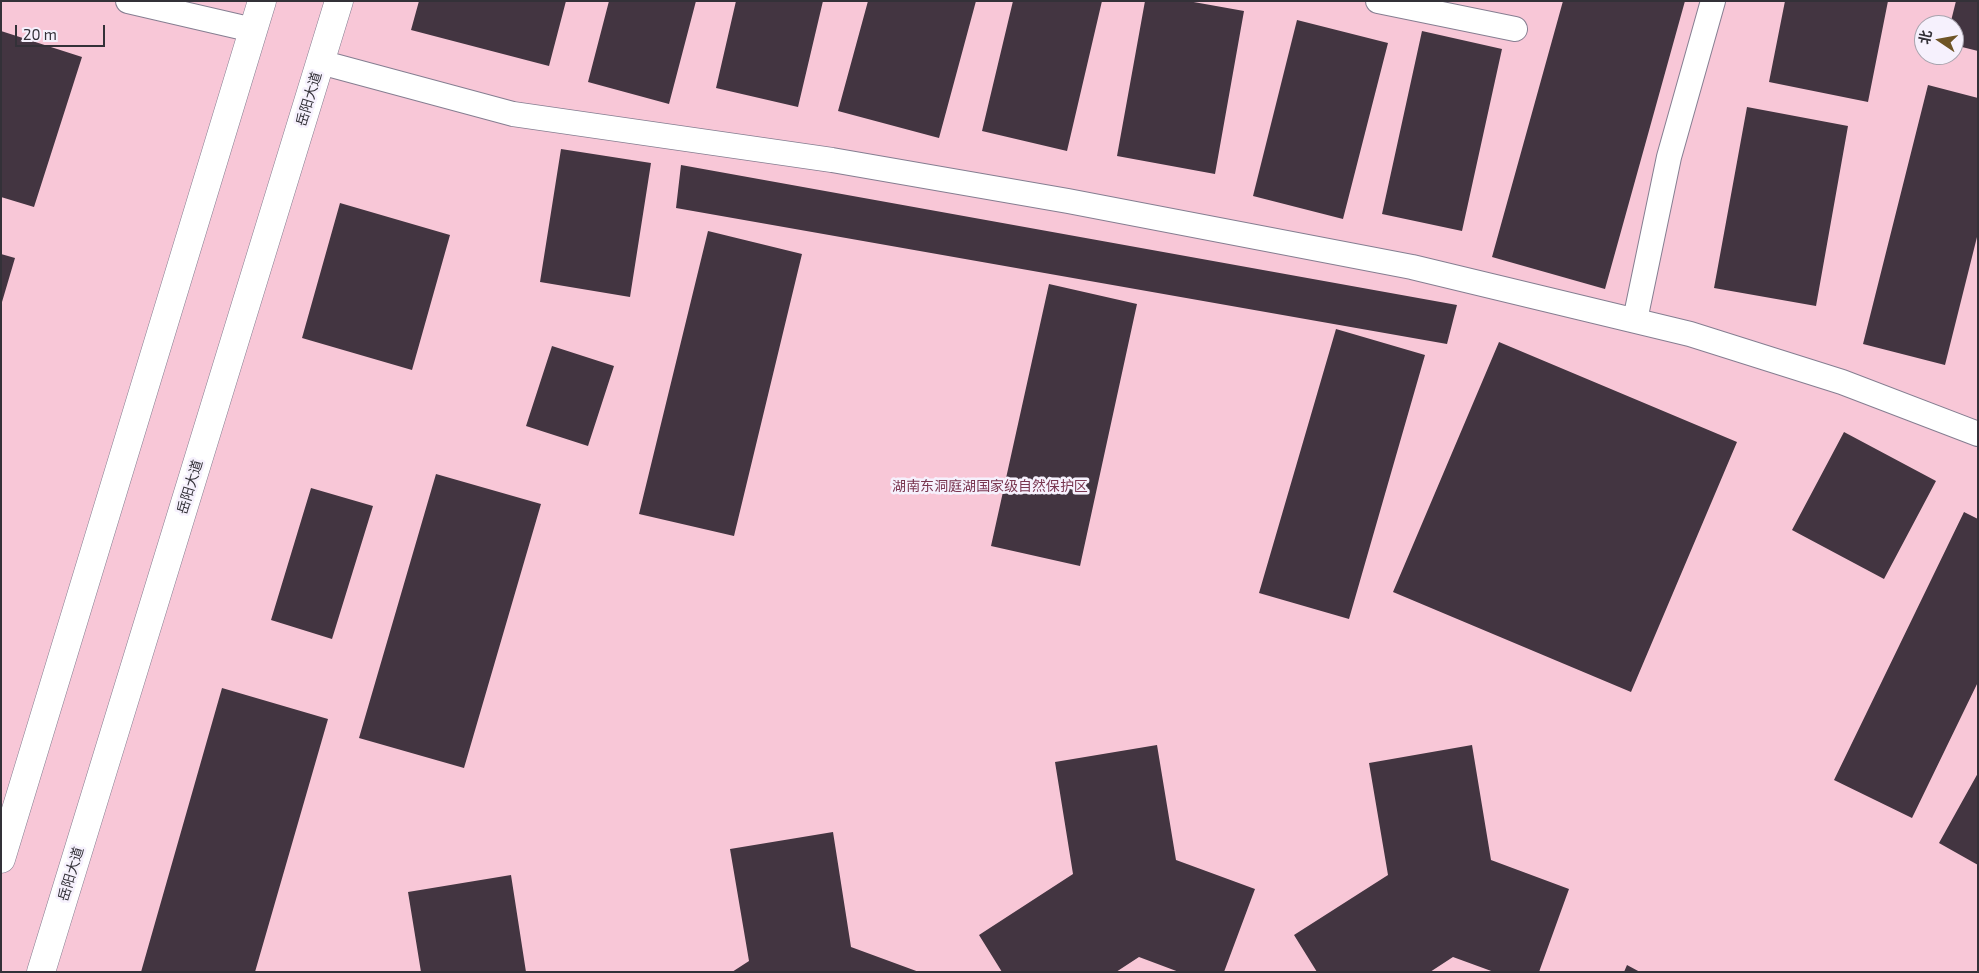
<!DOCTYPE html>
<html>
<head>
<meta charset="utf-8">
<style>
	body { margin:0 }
	#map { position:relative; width:1979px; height:973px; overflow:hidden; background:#eae2f7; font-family:"Exo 2","Noto Sans SC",sans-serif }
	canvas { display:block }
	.frame { position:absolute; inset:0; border:2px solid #333138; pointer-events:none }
	.north { position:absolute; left:1914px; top:15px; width:50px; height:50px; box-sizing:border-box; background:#f6f1fd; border:1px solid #a8a4ae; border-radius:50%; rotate:282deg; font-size:14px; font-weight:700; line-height:20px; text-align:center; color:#333138 }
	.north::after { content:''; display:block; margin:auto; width:18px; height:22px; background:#6e5425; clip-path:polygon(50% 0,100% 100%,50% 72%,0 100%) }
	.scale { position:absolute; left:15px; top:25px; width:90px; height:22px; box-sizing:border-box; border:2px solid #333138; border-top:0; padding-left:6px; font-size:15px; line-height:18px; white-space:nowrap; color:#333138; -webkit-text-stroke:4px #f6f1fd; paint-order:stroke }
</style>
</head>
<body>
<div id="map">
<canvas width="1979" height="973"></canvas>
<div class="frame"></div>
<div class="north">北</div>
<div class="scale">20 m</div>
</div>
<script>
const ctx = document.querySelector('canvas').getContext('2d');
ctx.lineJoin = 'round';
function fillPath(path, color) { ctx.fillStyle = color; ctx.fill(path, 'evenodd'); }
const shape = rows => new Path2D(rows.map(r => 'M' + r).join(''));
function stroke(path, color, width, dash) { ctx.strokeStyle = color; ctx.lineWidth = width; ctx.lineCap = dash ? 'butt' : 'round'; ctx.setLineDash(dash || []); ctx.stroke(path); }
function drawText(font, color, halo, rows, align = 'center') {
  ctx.font = font + ' "Exo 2","Noto Sans SC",sans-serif'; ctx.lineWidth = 5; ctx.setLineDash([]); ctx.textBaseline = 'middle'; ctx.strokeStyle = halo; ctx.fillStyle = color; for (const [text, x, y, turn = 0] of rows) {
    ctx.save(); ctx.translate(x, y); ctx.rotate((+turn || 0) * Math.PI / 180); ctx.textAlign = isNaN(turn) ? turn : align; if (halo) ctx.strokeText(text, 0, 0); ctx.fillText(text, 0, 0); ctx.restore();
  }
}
fillPath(shape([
	[1,1,1978,1,1978,972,1,972],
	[1924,25,1954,25,1954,55,1924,55]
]), '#f8c7d7');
fillPath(shape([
	[419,1,566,1,549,66,411,30],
	[609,1,696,1,669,104,588,82],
	[736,1,823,1,798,107,716,88],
	[868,1,976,1,939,138,838,111],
	[1013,1,1102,1,1067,151,982,131],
	[1145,1,1188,1,1244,11,1215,174,1117,156],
	[1563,1,1685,1,1605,289,1492,257],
	[1785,1,1888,1,1868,102,1769,82],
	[1956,1,1978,1,1978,51,1954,45,1954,25,1950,25],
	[1297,20,1388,43,1343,219,1253,196],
	[1,31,82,57,34,207,1,197],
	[1422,31,1502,49,1462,231,1382,214],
	[1928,85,1978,98,1978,233,1945,365,1863,344],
	[1747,107,1848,126,1816,306,1714,288],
	[561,149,651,163,630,297,540,282],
	[681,165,1457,305,1447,344,676,208],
	[340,203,450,235,412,370,302,338],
	[708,231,802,254,734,536,639,514],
	[1,254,15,258,2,302,1,302],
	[1049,284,1137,304,1080,566,991,546],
	[1336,329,1425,355,1349,619,1259,593],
	[1499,342,1737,442,1631,692,1393,592],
	[552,346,614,366,588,446,526,426],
	[1844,432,1936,481,1884,579,1792,530],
	[436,474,541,504,464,768,359,738],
	[311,488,373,506,332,639,271,620],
	[1964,512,1978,519,1978,682,1912,818,1834,780],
	[222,688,328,719,255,972,141,972],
	[1157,745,1176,860,1255,889,1224,972,1179,972,1139,957,1116,972,1002,972,979,935,1073,874,1055,762],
	[1472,745,1491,860,1569,889,1539,972,1494,972,1453,957,1430,972,1317,972,1294,935,1388,875,1369,763],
	[1978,773,1978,865,1939,843],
	[833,832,851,947,919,972,732,972,749,961,730,849],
	[511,875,526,972,421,972,408,892],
	[1627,965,1640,972,1624,972]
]), '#433541');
const minor = shape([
	[128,1,253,30],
	[1378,1,1515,29],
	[320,62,513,114,832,160,1068,201,1412,267,1690,334,1842,382,1978,434],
	[1635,320,1669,157,1713,1]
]);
const primary = shape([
	[1,859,262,1],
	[41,972,339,1]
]);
stroke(minor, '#857e91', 26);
stroke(primary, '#857e91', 29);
stroke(minor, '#fff', 24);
stroke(primary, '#fff', 28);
drawText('14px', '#333138', '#f6f1fd', [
	["岳阳大道",309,99,-73],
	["岳阳大道",190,487,-73],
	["岳阳大道",71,874,-73]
]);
drawText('14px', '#793650', '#f6f1fd', [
	["湖南东洞庭湖国家级自然保护区",990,486]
]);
</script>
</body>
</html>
